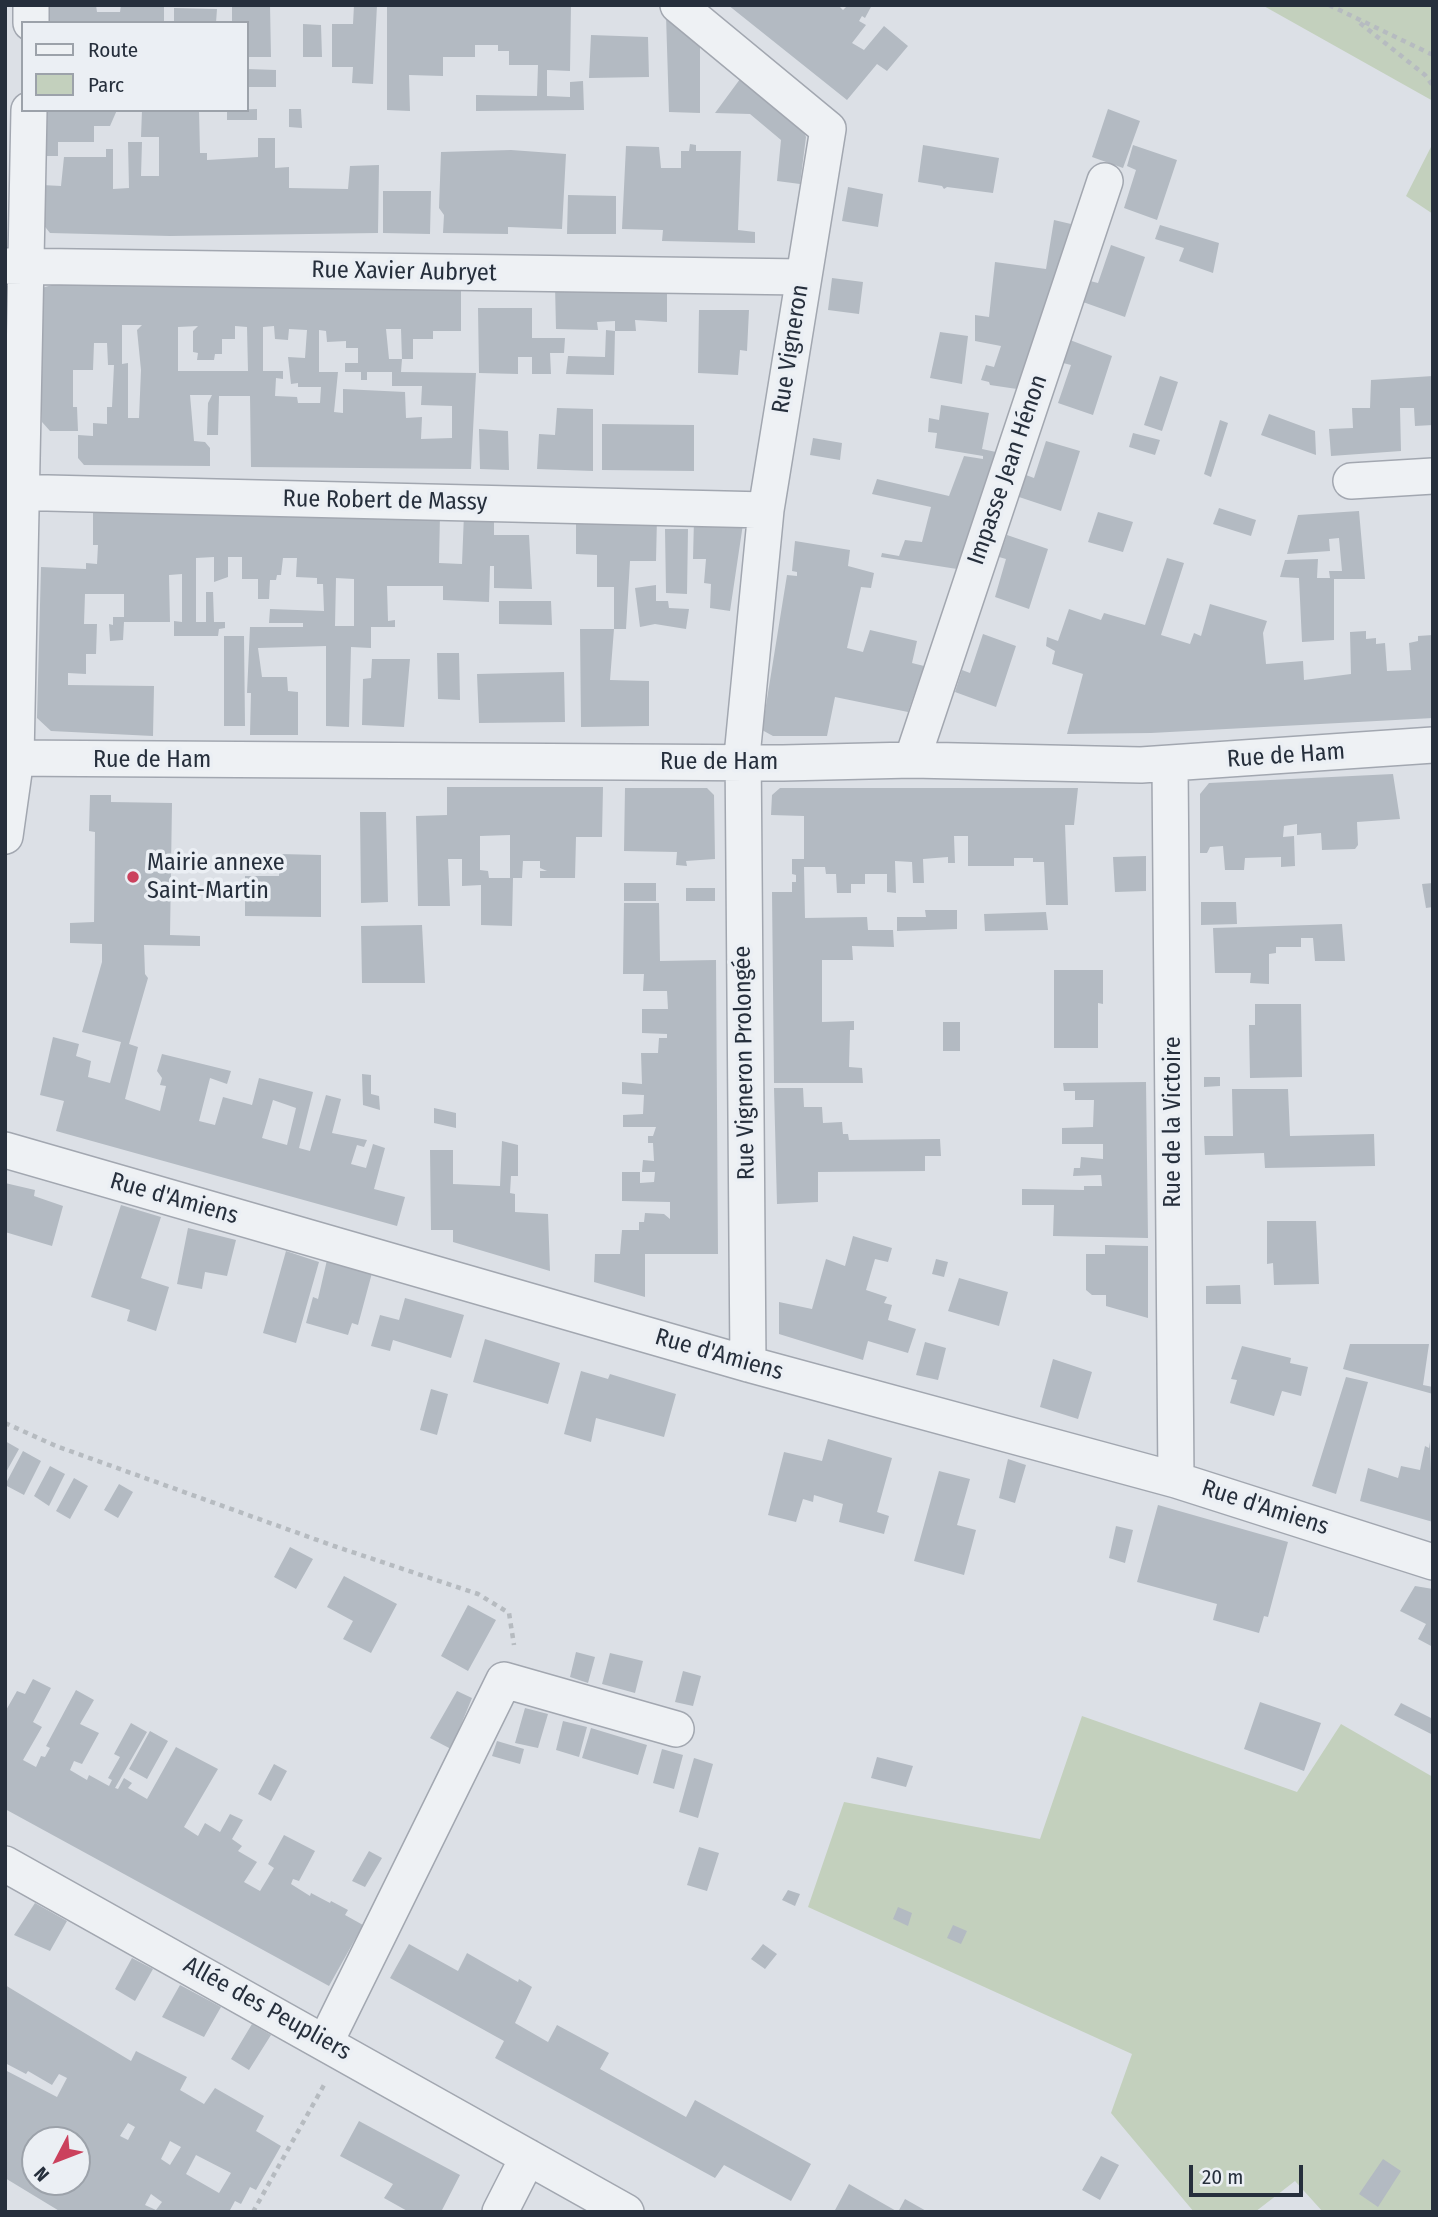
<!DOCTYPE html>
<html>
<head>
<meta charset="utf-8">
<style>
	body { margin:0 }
	#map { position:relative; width:1438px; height:2217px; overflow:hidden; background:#dce0e6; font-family:"Fira Sans Condensed",sans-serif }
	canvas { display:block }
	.frame { position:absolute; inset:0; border:7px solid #262f3c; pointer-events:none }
	.legend { position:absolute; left:21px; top:21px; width:228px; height:91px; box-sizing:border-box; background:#ebeff4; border:2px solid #9ca2aa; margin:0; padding:9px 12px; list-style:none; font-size:21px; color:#262f3c }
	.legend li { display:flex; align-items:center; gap:14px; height:35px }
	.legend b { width:35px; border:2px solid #9ca2aa }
	.north { position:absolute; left:21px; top:2126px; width:70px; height:70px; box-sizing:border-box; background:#ebeff4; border:2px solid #9ca2aa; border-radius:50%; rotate:228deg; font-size:19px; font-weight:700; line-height:28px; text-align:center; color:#262f3c }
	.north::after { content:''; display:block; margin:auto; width:24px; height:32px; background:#cb415d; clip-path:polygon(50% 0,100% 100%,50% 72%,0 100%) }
	.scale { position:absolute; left:1189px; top:2165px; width:114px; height:32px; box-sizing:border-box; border:4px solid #262f3c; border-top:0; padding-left:9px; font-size:21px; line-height:24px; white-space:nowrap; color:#262f3c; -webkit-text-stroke:5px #ebeff4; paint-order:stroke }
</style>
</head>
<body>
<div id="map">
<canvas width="1438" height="2217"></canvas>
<div class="frame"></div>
<ul class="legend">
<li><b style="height:9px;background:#eef1f4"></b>Route</li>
<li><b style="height:19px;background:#c3d0bd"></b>Parc</li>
</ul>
<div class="north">N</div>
<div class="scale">20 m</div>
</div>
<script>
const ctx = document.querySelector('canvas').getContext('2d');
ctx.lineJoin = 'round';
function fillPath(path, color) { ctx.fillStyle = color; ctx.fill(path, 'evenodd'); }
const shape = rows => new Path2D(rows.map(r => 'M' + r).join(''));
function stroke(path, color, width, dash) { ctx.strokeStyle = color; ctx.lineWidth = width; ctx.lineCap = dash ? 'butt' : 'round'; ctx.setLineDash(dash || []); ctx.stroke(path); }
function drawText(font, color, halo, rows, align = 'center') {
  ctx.font = font + ' "Fira Sans Condensed",sans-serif'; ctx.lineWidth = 7; ctx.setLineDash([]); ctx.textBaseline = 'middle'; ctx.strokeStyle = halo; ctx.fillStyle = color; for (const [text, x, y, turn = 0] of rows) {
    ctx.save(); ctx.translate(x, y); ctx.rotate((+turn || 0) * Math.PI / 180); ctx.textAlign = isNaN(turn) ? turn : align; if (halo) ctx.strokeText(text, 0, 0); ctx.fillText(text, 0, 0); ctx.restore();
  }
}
fillPath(shape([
	[1262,5,1433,5,1433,101],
	[1433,143,1433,214,1406,196],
	[1082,1716,1297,1792,1341,1724,1433,1777,1433,2212,1323,2212,1295,2181,1255,2212,1194,2212,1111,2113,1132,2054,808,1907,844,1802,1040,1839]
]), '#c3d0bd');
fillPath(shape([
	[45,5,96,5,97,12,120,12,121,5,164,5,164,23,45,23],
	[232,5,270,5,271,57,247,57,247,23,232,23],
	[354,5,377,5,373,84,352,83,353,67,332,67,332,24,353,24],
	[387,5,571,5,570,71,547,70,547,96,570,97,570,82,583,81,584,110,476,111,476,95,537,96,538,65,509,65,509,51,498,51,498,45,475,45,475,57,443,57,443,76,409,75,410,111,387,110],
	[728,5,838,5,843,10,848,5,872,5,865,18,862,16,859,21,866,25,852,43,864,50,884,26,908,46,887,71,877,64,847,100],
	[174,8,217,9,216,23,174,23],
	[666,15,700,41,700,113,669,112],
	[303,24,321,25,322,57,303,57],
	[591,35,648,37,649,77,589,78],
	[247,69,276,70,276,87,247,87],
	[743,75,799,120,806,137,800,184,777,181,781,140,750,114,715,113],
	[257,109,257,120,227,120,227,110],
	[289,109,301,109,302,128,289,127],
	[1108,109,1140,121,1123,168,1092,157],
	[43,110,117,110,110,126,94,126,94,142,58,142,58,156,42,156],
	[142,110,199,110,200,153,207,153,207,160,258,157,258,138,275,138,275,168,289,167,289,188,348,189,350,166,379,165,378,233,170,236,50,233,42,223,42,185,61,186,64,157,106,157,106,149,113,149,113,189,129,188,128,142,142,142,141,176,159,176,159,137,141,137],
	[690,144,696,145,696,151,741,151,738,230,755,232,755,243,662,241,663,230,622,229,626,146,659,147,661,168,681,168,681,151,689,151],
	[923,145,999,158,993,193,947,187,944,189,942,186,918,182],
	[1133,145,1177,160,1157,220,1124,208,1136,170,1127,166],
	[511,150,566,154,562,229,508,227,508,234,443,233,444,215,439,208,441,152],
	[848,187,883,194,878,227,842,221],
	[383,191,431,191,430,234,383,233],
	[568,195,616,196,616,234,567,234],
	[1054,220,1071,224,1017,389,990,385,989,382,981,380,986,365,994,367,1001,346,975,341,975,315,989,317,995,262,1046,269],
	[1160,225,1219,243,1213,273,1179,261,1184,248,1155,239],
	[1111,245,1145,257,1125,317,1083,302,1090,281,1098,283],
	[75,278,461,284,461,331,433,331,433,339,413,339,413,359,402,359,401,329,386,329,389,359,402,359,401,372,476,373,471,469,251,467,250,396,219,396,218,435,207,435,208,403,212,395,190,395,194,441,205,442,210,448,210,466,84,465,78,458,78,435,93,436,93,423,107,424,107,407,112,407,114,365,108,365,107,343,94,343,93,370,73,370,73,407,77,407,78,431,50,431,42,422,42,288],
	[122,325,142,325,137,330,141,370,139,418,128,418,128,363,122,364],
	[198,326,193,331,193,352,198,353,197,360,214,360,215,354,222,354,222,339,235,339,235,326,247,327,248,371,178,371,178,327],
	[274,326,275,339,288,340,289,329,307,330,305,358,288,357,291,384,298,383,298,387,321,387,320,403,298,403,297,397,275,396,276,378,283,379,283,371,263,371,263,327],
	[319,330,326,331,327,342,346,341,346,348,358,348,358,363,345,363,345,372,361,372,361,380,367,380,367,372,392,372,392,386,422,386,421,405,452,406,452,438,421,439,422,417,406,418,405,392,343,389,343,413,334,412,338,372,319,372],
	[832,278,863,282,859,314,828,310],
	[667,284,667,322,635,320,636,331,615,331,615,321,597,322,598,330,556,329,555,285],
	[478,308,532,308,532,338,565,338,564,353,550,353,551,374,532,374,532,357,518,357,518,374,479,373],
	[699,310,749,310,747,351,740,350,738,375,698,373],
	[606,330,615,331,614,375,566,374,568,356,605,357],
	[940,332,968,336,962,384,930,378],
	[1070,340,1112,356,1093,415,1058,403,1071,365,1063,363],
	[1160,376,1178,382,1162,431,1144,425],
	[1433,376,1433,425,1415,426,1414,408,1400,408,1401,451,1331,456,1329,429,1353,428,1352,408,1370,408,1371,380],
	[941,405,989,413,982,449,996,452,957,569,881,557,882,553,899,556,905,540,922,542,931,507,872,494,877,479,949,496,964,456,983,459,983,456,935,448,937,433,928,432,929,418,939,420],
	[557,408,593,409,593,471,537,469,539,434,555,435],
	[1269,414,1315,431,1316,455,1261,435],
	[1220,420,1228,423,1211,477,1204,474],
	[602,424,694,425,694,471,602,470],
	[479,429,508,431,509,470,480,469],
	[1133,433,1160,440,1155,455,1129,447],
	[813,438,842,443,840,460,810,455],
	[1046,441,1080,451,1061,511,1019,497,1026,475,1034,478],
	[1219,508,1256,520,1251,536,1213,524],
	[93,510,440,514,439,563,462,564,464,514,494,515,494,535,529,535,532,589,494,588,494,566,490,566,489,602,443,600,443,586,387,586,388,621,395,620,395,627,371,627,371,648,351,647,349,727,326,726,326,646,258,648,262,677,287,677,288,691,298,692,298,735,250,735,251,693,247,693,250,627,303,627,303,623,269,623,270,609,324,611,323,584,317,584,317,578,296,577,297,558,283,558,281,575,277,575,276,580,270,580,269,599,258,599,258,579,242,579,242,557,228,557,228,577,214,582,214,557,196,558,196,622,206,622,206,592,213,592,214,622,225,622,225,628,219,629,218,636,174,636,174,621,182,622,182,574,169,575,170,622,124,622,123,640,110,641,109,624,113,625,113,617,124,617,124,594,85,594,84,624,97,624,96,654,86,654,86,674,68,673,68,685,154,686,153,736,51,731,37,718,41,567,86,569,86,563,97,564,98,545,93,545],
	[336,578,354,579,354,626,335,626],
	[1359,511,1365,579,1334,579,1334,640,1302,642,1299,578,1280,577,1285,560,1318,559,1317,578,1330,578,1329,571,1342,571,1339,538,1329,539,1330,551,1287,554,1298,515],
	[1098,512,1133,522,1123,552,1088,542],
	[576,517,657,517,656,561,630,561,626,629,614,629,614,587,597,587,597,555,576,554],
	[694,519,743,524,730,611,710,608,711,584,704,583,706,559,693,559],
	[665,529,688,529,687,594,666,593],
	[1007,535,1048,549,1029,609,995,597,1006,559,999,557],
	[795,541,850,550,848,566,874,573,871,588,861,587,847,648,863,652,870,630,917,641,912,663,924,666,908,712,835,697,827,736,773,736,762,730,787,575,797,576,797,572,792,571],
	[1167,558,1184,563,1161,635,1190,644,1194,633,1201,636,1210,604,1267,621,1263,633,1266,664,1303,661,1304,680,1351,674,1350,632,1366,631,1366,639,1376,638,1376,644,1385,643,1387,671,1411,670,1409,643,1418,641,1418,636,1433,635,1433,718,1151,733,1067,734,1083,674,1052,664,1055,651,1046,646,1047,637,1058,641,1069,609,1101,620,1104,613,1145,625],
	[656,585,656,601,668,601,669,608,689,609,686,629,655,624,640,627,635,588],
	[499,601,551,601,552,625,499,624],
	[580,629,614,629,610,680,649,681,649,726,581,727],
	[983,634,1016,646,996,707,955,692,962,670,970,673],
	[224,636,244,636,245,726,224,726],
	[437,653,459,653,460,700,438,699],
	[372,659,410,659,404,727,362,725,363,679,371,678],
	[564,672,565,722,479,723,477,674],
	[1393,774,1400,819,1357,822,1358,845,1355,849,1322,850,1321,833,1297,835,1297,824,1284,826,1283,837,1294,836,1295,866,1281,867,1281,857,1245,858,1244,870,1225,870,1223,846,1210,847,1207,853,1200,853,1200,794,1209,783],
	[447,787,603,787,602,837,576,837,575,878,540,878,540,871,547,871,540,868,540,861,523,861,522,878,513,878,512,926,481,925,481,885,462,886,462,859,448,859,450,906,418,906,416,816,447,815],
	[510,835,510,878,489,878,488,871,480,870,480,836],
	[625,788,707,788,714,795,715,859,686,861,687,866,676,865,677,852,624,851],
	[780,788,1078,788,1074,825,1065,825,1068,905,1046,905,1044,862,1033,862,1033,858,1014,858,1014,866,968,866,968,836,954,836,955,863,948,863,948,857,923,859,924,883,913,883,912,862,895,861,896,893,887,892,887,874,865,874,865,884,851,884,851,893,837,893,836,874,826,874,825,867,804,867,805,918,867,917,868,930,893,930,894,947,852,946,853,960,822,960,822,1022,854,1021,854,1030,850,1030,849,1067,862,1068,863,1083,774,1083,772,892,792,892,792,882,796,882,796,875,792,874,792,859,804,859,804,816,771,815,772,795],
	[90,795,111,795,111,802,172,803,170,935,200,936,200,946,144,945,145,974,148,978,129,1044,138,1047,125,1099,160,1111,166,1086,160,1085,162,1078,157,1071,162,1054,231,1071,227,1084,210,1078,199,1121,215,1125,223,1097,252,1105,259,1078,313,1092,299,1148,310,1151,326,1095,341,1099,332,1133,367,1140,364,1147,357,1145,351,1164,366,1168,373,1144,385,1148,374,1189,405,1197,397,1226,56,1131,64,1101,40,1095,53,1037,79,1044,76,1056,91,1061,88,1077,110,1083,121,1042,82,1032,102,962,102,944,70,943,70,923,94,922,95,832,89,831],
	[273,1100,296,1108,287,1145,262,1138],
	[360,812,386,812,388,902,361,903],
	[280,854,321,855,321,917,245,916,245,876,279,876],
	[1146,856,1146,891,1115,892,1113,857],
	[624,883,656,883,656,901,624,901],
	[1433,883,1433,907,1426,908,1422,884],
	[686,888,715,888,715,901,686,901],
	[1201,902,1236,902,1237,924,1201,925],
	[624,903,659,903,660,961,716,960,718,1254,645,1254,645,1297,594,1282,595,1254,620,1254,622,1230,639,1230,639,1222,644,1222,645,1213,664,1214,670,1219,670,1202,622,1201,622,1172,640,1172,640,1183,654,1182,655,1172,642,1172,643,1160,654,1161,653,1143,648,1143,648,1136,653,1136,656,1127,623,1127,623,1115,643,1114,644,1095,622,1094,622,1082,642,1084,641,1053,658,1053,659,1038,667,1038,667,1034,642,1033,642,1009,668,1009,667,991,643,991,644,974,623,974],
	[925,910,957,910,957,929,897,931,897,917,926,917],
	[1046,912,1048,930,985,931,984,914],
	[1342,924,1345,961,1315,961,1313,938,1301,938,1301,947,1276,947,1276,953,1269,954,1269,984,1250,983,1251,973,1215,973,1213,928],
	[422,925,425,983,362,983,361,926],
	[1054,970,1103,970,1103,1004,1098,1003,1098,1048,1054,1048],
	[1255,1004,1301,1004,1302,1077,1250,1078,1249,1025,1255,1025],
	[943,1022,960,1022,960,1051,943,1051],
	[362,1074,371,1075,371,1094,379,1096,380,1110,363,1105],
	[1204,1077,1220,1077,1220,1086,1204,1087],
	[1146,1082,1148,1238,1053,1236,1054,1205,1022,1205,1022,1189,1084,1190,1084,1186,1102,1186,1101,1175,1073,1176,1074,1168,1080,1168,1081,1157,1103,1159,1103,1144,1062,1144,1062,1128,1093,1127,1094,1100,1075,1100,1075,1091,1064,1091,1063,1083],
	[774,1088,803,1088,804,1107,822,1107,823,1123,842,1122,843,1134,848,1134,849,1140,940,1139,941,1156,925,1156,925,1171,818,1172,818,1202,777,1204],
	[1232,1089,1288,1089,1290,1136,1374,1134,1375,1166,1265,1168,1264,1153,1205,1155,1204,1136,1233,1136],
	[434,1108,456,1113,456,1128,434,1123],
	[502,1141,518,1145,518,1176,511,1176,510,1193,515,1194,515,1212,548,1214,550,1271,453,1242,453,1230,431,1230,430,1150,453,1150,453,1184,500,1186],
	[5,1183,35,1190,34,1196,63,1206,52,1246,5,1232],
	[121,1205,161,1217,141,1278,169,1287,156,1331,127,1321,130,1310,91,1297],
	[1267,1221,1316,1221,1319,1284,1274,1285,1273,1263,1267,1264],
	[188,1228,236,1240,227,1276,205,1272,202,1289,177,1284],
	[853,1236,892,1248,888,1262,875,1259,866,1290,887,1297,884,1303,892,1305,888,1320,916,1329,908,1353,868,1341,863,1360,779,1334,779,1302,812,1309,826,1259,845,1266],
	[1105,1245,1148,1246,1148,1318,1106,1306,1106,1295,1092,1295,1086,1290,1086,1254,1105,1254],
	[286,1251,319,1262,296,1343,263,1333],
	[936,1259,948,1262,944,1277,932,1274],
	[327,1260,372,1273,358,1325,352,1323,348,1335,306,1323,313,1297,318,1299],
	[959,1278,1008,1292,999,1326,948,1311],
	[1240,1285,1241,1304,1206,1304,1206,1286],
	[405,1298,464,1315,451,1358,393,1340,390,1351,371,1346,380,1315,399,1320],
	[485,1339,560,1363,548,1404,473,1382],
	[925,1342,946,1348,938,1380,916,1375],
	[1350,1344,1429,1344,1423,1385,1433,1387,1433,1394,1343,1369],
	[1242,1346,1291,1358,1290,1363,1308,1367,1301,1396,1282,1391,1274,1416,1230,1403,1237,1380,1231,1379],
	[1053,1359,1092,1372,1078,1419,1040,1407],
	[581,1371,608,1379,610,1374,676,1394,664,1437,596,1418,591,1442,564,1434],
	[1346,1377,1368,1382,1336,1494,1312,1486],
	[431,1389,448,1394,437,1435,420,1430],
	[828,1439,892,1458,877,1512,889,1516,884,1534,839,1522,843,1504,814,1495,813,1502,803,1499,796,1522,768,1515,784,1452,822,1461],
	[5,1441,19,1449,5,1474],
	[1430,1442,1433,1522,1360,1501,1368,1468,1398,1478,1401,1466,1420,1470,1425,1446,1429,1448],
	[23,1451,41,1461,24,1495,5,1485],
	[1008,1459,1026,1465,1015,1503,999,1498],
	[50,1466,65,1474,49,1506,34,1496],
	[939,1471,970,1479,957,1525,976,1530,964,1575,914,1561],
	[74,1478,88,1486,70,1519,56,1511],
	[119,1484,133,1492,118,1518,104,1510],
	[1158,1505,1288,1542,1268,1617,1264,1616,1259,1633,1213,1620,1217,1604,1137,1582],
	[1116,1526,1133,1530,1125,1563,1109,1558],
	[290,1547,313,1559,296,1589,274,1577],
	[344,1576,397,1604,371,1653,343,1639,353,1621,327,1607],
	[1415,1586,1433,1589,1433,1647,1418,1639,1426,1624,1400,1611],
	[468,1605,496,1620,468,1671,441,1656],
	[576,1652,595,1657,588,1683,570,1677],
	[610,1653,643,1661,635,1693,602,1684],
	[683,1671,701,1676,693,1706,675,1702],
	[33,1679,51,1688,33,1722,42,1727,23,1760,36,1767,41,1756,45,1757,50,1748,46,1746,76,1690,94,1700,80,1724,99,1733,82,1764,74,1761,70,1770,87,1780,89,1775,109,1786,112,1780,108,1778,120,1757,114,1754,131,1723,147,1732,115,1788,118,1789,124,1778,132,1783,128,1788,147,1799,176,1747,218,1769,184,1827,198,1836,205,1823,220,1832,230,1814,243,1820,232,1839,242,1846,238,1851,257,1862,244,1882,260,1891,274,1868,268,1864,284,1835,315,1851,299,1881,293,1879,291,1884,310,1896,311,1893,330,1903,331,1901,348,1910,345,1915,363,1925,329,1986,5,1809,5,1712,17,1691,25,1694],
	[457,1691,472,1698,451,1749,430,1738],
	[1260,1702,1321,1723,1304,1771,1244,1749],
	[1401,1703,1433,1719,1433,1735,1394,1715],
	[525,1708,548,1714,538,1748,515,1743],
	[563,1721,587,1727,579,1757,556,1750],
	[591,1728,647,1745,638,1775,582,1758],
	[150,1731,168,1741,147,1779,129,1769],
	[497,1741,524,1749,520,1764,492,1756],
	[662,1749,683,1755,674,1789,653,1783],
	[877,1757,913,1766,906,1787,871,1778],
	[694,1758,713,1764,698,1818,679,1812],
	[274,1764,287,1771,271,1801,258,1794],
	[699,1847,719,1853,707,1891,687,1885],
	[369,1851,382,1858,365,1887,352,1881],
	[788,1890,800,1894,795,1906,782,1900],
	[35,1903,67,1921,50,1951,14,1935],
	[898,1907,912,1913,908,1926,893,1919],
	[953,1925,967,1931,961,1944,947,1938],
	[409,1944,458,1971,467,1953,518,1982,519,1979,532,1987,515,2023,548,2042,557,2025,609,2053,600,2069,686,2117,695,2100,811,2164,791,2201,724,2165,715,2178,495,2058,504,2041,390,1978],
	[763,1944,777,1954,765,1969,751,1959],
	[132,1958,153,1969,135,2001,115,1989],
	[5,1985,131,2061,136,2051,187,2077,180,2090,204,2104,215,2088,264,2116,256,2131,281,2146,256,2190,250,2187,241,2204,235,2201,229,2212,61,2212,5,2178,5,2070,57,2097,67,2078,59,2074,52,2085,28,2071,26,2074,5,2063],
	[128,2123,135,2127,128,2140,120,2136],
	[35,2140,77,2140,77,2182,35,2182],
	[170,2141,181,2147,170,2165,161,2159],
	[196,2155,231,2173,219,2193,186,2174],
	[151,2194,162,2202,156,2210,145,2205],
	[180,1985,221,2007,204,2037,162,2017],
	[252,2024,271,2035,249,2070,231,2059],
	[359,2121,460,2175,441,2212,409,2212,384,2198,393,2184,340,2156],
	[1101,2156,1119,2165,1100,2200,1082,2190],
	[1383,2159,1401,2171,1378,2207,1359,2194],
	[849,2184,898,2212,905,2199,928,2212,834,2212]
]), '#b3bac2');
const street = shape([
	[678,5,828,129,766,510,743,746,748,1364],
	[31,23,31,5],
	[5,266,803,277],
	[1351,481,1433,476],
	[5,492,766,510],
	[5,758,783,763,912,760,1141,765,1433,745],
	[912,760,1105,181],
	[1170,764,1176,1480],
	[5,836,16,758,29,110],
	[5,1150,748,1364,1176,1480,1433,1562],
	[5,1864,626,2212],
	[326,2041,504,1680,676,1729],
	[500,2212,528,2157]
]);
stroke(street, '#a2a7b0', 38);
stroke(shape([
	[1329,5,1433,55],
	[1360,23,1425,75,1433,86],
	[5,1423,56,1446,334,1546,478,1594,509,1613,514,1645],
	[253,2212,324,2085]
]), '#b6bbc0', 4.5, [5, 5]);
stroke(street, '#eef1f4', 35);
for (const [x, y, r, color] of [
	[133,877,7,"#cb415d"]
]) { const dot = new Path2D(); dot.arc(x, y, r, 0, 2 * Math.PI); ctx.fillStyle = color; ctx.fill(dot); stroke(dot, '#ebeff4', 2.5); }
drawText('24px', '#262f3c', '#ebeff4', [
	["Rue Xavier Aubryet",404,272,1],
	["Rue Vigneron",791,349,-81],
	["Impasse Jean Hénon",1008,470,-71],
	["Rue Robert de Massy",385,501,1],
	["Rue de Ham",1286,756,-4],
	["Rue de Ham",152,760],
	["Rue de Ham",719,762],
	["Rue Vigneron Prolongée",745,1063,-91],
	["Rue de la Victoire",1173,1122,-90],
	["Rue d'Amiens",174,1199,16],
	["Rue d'Amiens",719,1355,16],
	["Rue d'Amiens",1265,1508,18],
	["Allée des Peupliers",267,2009,29]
]);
drawText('24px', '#262f3c', '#ebeff4', [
	["Mairie annexe",147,863],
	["Saint-Martin",147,891]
], 'left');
</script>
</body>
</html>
